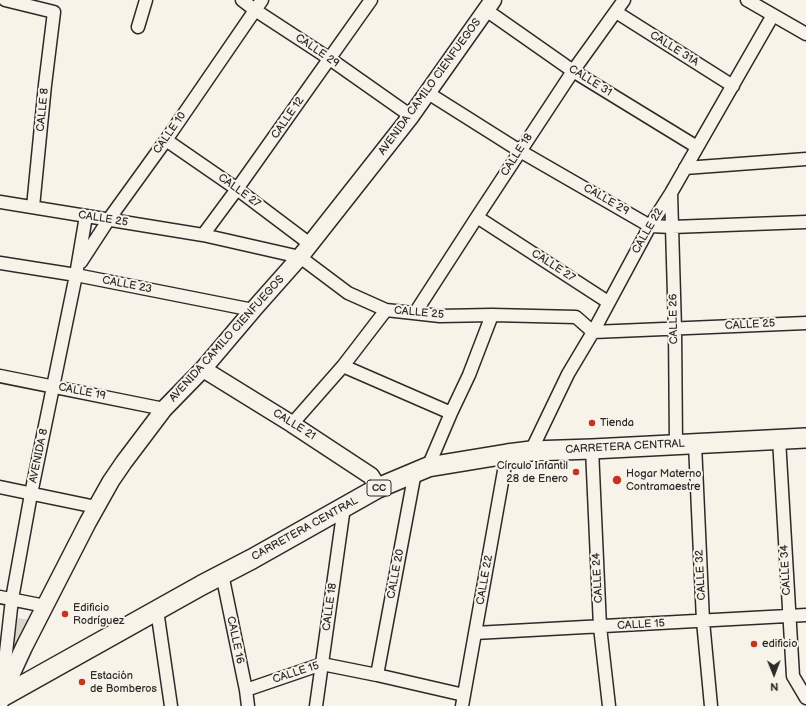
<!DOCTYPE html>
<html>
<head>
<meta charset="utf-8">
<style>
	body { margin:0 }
	#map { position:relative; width:806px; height:706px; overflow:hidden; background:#f7f3e8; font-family:"Balsamiq Sans",sans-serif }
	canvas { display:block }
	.north { position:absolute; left:754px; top:654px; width:40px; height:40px; -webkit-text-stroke:3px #f7f3e8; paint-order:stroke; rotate:179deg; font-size:11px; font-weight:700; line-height:16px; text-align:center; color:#2b2b2b }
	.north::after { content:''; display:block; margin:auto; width:14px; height:18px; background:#2b2b2b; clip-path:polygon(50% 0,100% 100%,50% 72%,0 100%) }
</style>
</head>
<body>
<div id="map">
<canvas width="806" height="706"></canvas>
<div class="north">N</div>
</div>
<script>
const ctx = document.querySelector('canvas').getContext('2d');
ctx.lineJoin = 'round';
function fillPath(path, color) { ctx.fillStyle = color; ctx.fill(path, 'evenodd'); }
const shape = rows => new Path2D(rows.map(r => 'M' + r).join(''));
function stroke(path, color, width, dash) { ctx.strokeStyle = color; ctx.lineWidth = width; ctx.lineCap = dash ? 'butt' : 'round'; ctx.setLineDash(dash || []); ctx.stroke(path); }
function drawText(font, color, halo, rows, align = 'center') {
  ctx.font = font + ' "Balsamiq Sans",sans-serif'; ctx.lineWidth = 4; ctx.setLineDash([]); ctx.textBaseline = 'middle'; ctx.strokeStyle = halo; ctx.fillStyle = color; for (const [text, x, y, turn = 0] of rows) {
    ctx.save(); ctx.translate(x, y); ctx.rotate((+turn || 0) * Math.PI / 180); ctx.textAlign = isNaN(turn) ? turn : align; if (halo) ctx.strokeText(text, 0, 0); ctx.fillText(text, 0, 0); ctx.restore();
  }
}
fillPath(shape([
	[18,618,31,620,10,665]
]), '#dad6cc');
const minor = shape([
	[5,0,54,12,45,85,33,207],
	[242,0,255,10,330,59,411,116],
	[747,0,806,34],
	[486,10,573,71,697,147],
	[616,12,733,86],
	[138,27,146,0],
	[428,93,520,151,650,226,672,227,806,222],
	[166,140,237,189,310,244],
	[685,168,806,159],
	[671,193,675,329,676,445],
	[0,202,203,235,300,257,348,293,386,310,440,316,492,315,576,317,593,332,806,323],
	[477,217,608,302],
	[203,235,237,189,371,0],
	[81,262,109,219,166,140,262,0],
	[0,263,76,275,253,310],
	[415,313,477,217,573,71,624,0],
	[343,366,451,413],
	[0,376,164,409],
	[292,424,343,366,386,310],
	[779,439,793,676,806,698],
	[695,444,703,621,711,706],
	[592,449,600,627,609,706],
	[531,451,568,374,593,332,650,226,671,193,773,15],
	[428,467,451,413,469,375,492,315],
	[0,487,96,507],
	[222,574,246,690,248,706],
	[0,597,45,606],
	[157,610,171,706],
	[475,633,806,615],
	[377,675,415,472],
	[2,688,12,599,31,494,76,275,86,216],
	[246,690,322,664,377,675,464,695],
	[316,706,344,507],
	[462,706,507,454]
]);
const secondary = shape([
	[203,369,292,424,371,476,378,488],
	[0,702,1,697,24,647,88,522,111,481,124,462,164,409,203,369,253,310,300,257,411,116,493,0]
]);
const trunk = shape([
	[0,698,202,585,252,559,378,488,428,467,507,454,531,451,592,449,806,438]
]);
stroke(minor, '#2b2b2b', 15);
stroke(secondary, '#2b2b2b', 19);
stroke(trunk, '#2b2b2b', 22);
stroke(minor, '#f7f3e8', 12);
stroke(secondary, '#f7f3e8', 16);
stroke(trunk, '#f7f3e8', 19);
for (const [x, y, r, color] of [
	[592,423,4,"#c8321e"],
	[576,472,4,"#c8321e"],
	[617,480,5,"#c8321e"],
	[65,614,4,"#c8321e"],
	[754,644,4,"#c8321e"],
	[82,682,4,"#c8321e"]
]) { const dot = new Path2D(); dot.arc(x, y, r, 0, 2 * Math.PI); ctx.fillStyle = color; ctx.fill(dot); stroke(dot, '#f7f3e8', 1.5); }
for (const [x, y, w] of [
	[379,488,24]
]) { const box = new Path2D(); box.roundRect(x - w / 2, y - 8, w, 16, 3); ctx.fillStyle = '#f7f3e8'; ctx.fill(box); stroke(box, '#2b2b2b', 1); }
drawText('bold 10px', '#2b2b2b', null, [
	["CC",379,488]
]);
drawText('11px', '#2b2b2b', '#f7f3e8', [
	["CALLE 31A",674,49,32],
	["CALLE 29",317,51,34],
	["CALLE 31",590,81,32],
	["AVENIDA CAMILO CIENFUEGOS",430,87,-54],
	["CALLE 8",43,110,-84],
	["CALLE 12",288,118,-55],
	["CALLE 10",170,133,-55],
	["CALLE 18",517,155,-57],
	["CALLE 27",239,191,36],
	["CALLE 29",606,200,30],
	["CALLE 25",103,219,9],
	["CALLE 22",648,231,-60],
	["CALLE 27",553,266,33],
	["CALLE 23",127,285,11],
	["CALLE 25",419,313,5],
	["CALLE 26",674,319,-91],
	["CALLE 25",750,325,-3],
	["AVENIDA CAMILO CIENFUEGOS",227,339,-48],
	["CALLE 19",82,392,11],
	["CALLE 21",294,425,32],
	["CARRETERA CENTRAL",625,447,-3],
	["AVENIDA 8",39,456,-78],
	["CARRETERA CENTRAL",305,529,-29],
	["CALLE 34",786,570,-93],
	["CALLE 20",396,574,-79],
	["CALLE 32",701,575,-93],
	["CALLE 24",598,578,-93],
	["CALLE 22",485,580,-80],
	["CALLE 18",330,607,-82],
	["CALLE 15",641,625,-3],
	["CALLE 16",235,640,78],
	["CALLE 15",296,673,-18]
]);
drawText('11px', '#2b2b2b', '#f7f3e8', [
	["Tienda",600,423],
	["Círculo Infantil",568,466,"right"],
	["28 de Enero",568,479,"right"],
	["Hogar Materno",626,474],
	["Contramaestre",626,487],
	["Edificio",73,608],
	["Rodríguez",73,621],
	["edificio",762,644],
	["Estación",90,676],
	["de Bomberos",90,689]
], 'left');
</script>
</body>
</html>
